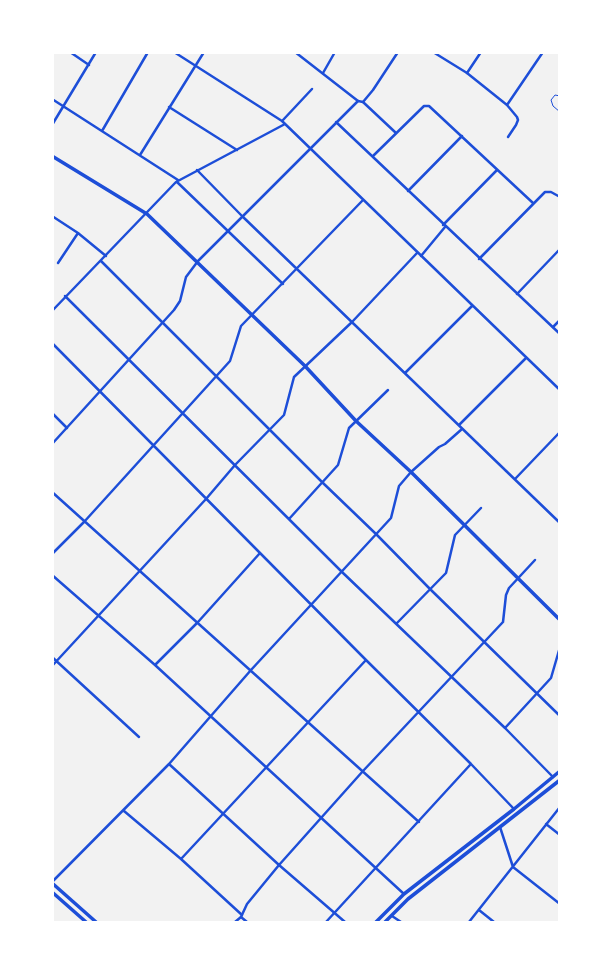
<!DOCTYPE html>
<html>
<head>
<meta charset="utf-8">
<style>
	body { margin:0 }
	#map { position:relative; width:612px; height:975px; overflow:hidden; background:#f2f2f2; font-family:Arial,sans-serif }
	canvas { display:block }
	.frame { position:absolute; inset:0; border:54px solid #fff; pointer-events:none }
</style>
</head>
<body>
<div id="map">
<canvas width="612" height="975"></canvas>
<div class="frame"></div>
</div>
<script>
const ctx = document.querySelector('canvas').getContext('2d');
ctx.lineJoin = 'round';
const shape = rows => new Path2D(rows.map(r => 'M' + r).join(''));
function stroke(path, color, width, dash) { ctx.strokeStyle = color; ctx.lineWidth = width; ctx.lineCap = dash ? 'butt' : 'round'; ctx.setLineDash(dash || []); ctx.stroke(path); }
stroke(shape([
	[560,96,555,95,551,100,553,106,560,112]
]), '#1d4ed8', 1);
stroke(shape([
	[70,52,89,65],
	[174,52,282,121,560,390],
	[323,73,335,52],
	[467,73,507,105,517,117,518,120,516,125,508,137],
	[52,99,178,180],
	[358,101,363,102,396,133],
	[507,105,543,52],
	[169,107,237,150],
	[283,120,312,89],
	[52,125,96,52],
	[102,131,148,52],
	[140,155,204,52],
	[373,156,424,106,429,106,533,203],
	[197,170,242,216,560,523],
	[177,182,283,284],
	[408,191,462,136],
	[52,216,78,233,106,256],
	[443,225,497,170],
	[421,256,445,227],
	[479,259,545,192,551,192,560,197],
	[101,261,323,483,376,534,430,589,560,716],
	[58,263,78,233],
	[517,294,560,249],
	[65,296,342,572,505,728,553,777],
	[52,311,176,182,285,124],
	[553,327,560,320],
	[52,343,366,660,471,764,514,809],
	[405,373,472,306],
	[52,413,67,428],
	[459,425,526,358],
	[515,479,560,432],
	[52,492,419,822],
	[289,519,338,465,349,428,388,390],
	[52,554,84,522,230,361,241,326,363,200],
	[52,575,155,665,404,894],
	[397,623,446,573,455,535,481,508],
	[52,657,139,737],
	[155,665,198,622,260,553],
	[52,666,206,499,235,465,284,415,294,377,352,322,417,253],
	[505,728,551,678,560,647],
	[169,764,279,865,363,771,503,622,506,595,509,588,535,560],
	[124,811,181,859,242,915],
	[546,824,560,835],
	[500,827,513,867,560,904],
	[181,859,366,660],
	[52,882,169,764,251,670,391,518,399,486,411,472,439,447,445,444,462,429],
	[479,910,494,922],
	[241,917,247,922],
	[326,922,470,765],
	[469,922,560,807]
]), '#1d4ed8', 2.5);
stroke(shape([
	[433,52,467,73,481,52],
	[363,102,373,90,398,52],
	[336,122,560,334],
	[52,444,174,310,180,301,186,277,198,261,358,101,295,52],
	[392,916,401,922],
	[235,922,241,917,247,904,279,865,345,922]
]), '#1d4ed8', 2.5);
stroke(shape([
	[52,156,147,214,305,366,356,421,411,472,560,620]
]), '#1d4ed8', 3.5);
stroke(shape([
	[52,883,96,922],
	[52,892,86,922],
	[376,922,404,894,514,809,560,771],
	[385,922,408,899,560,780]
]), '#1d4ed8', 3.5);
</script>
</body>
</html>
